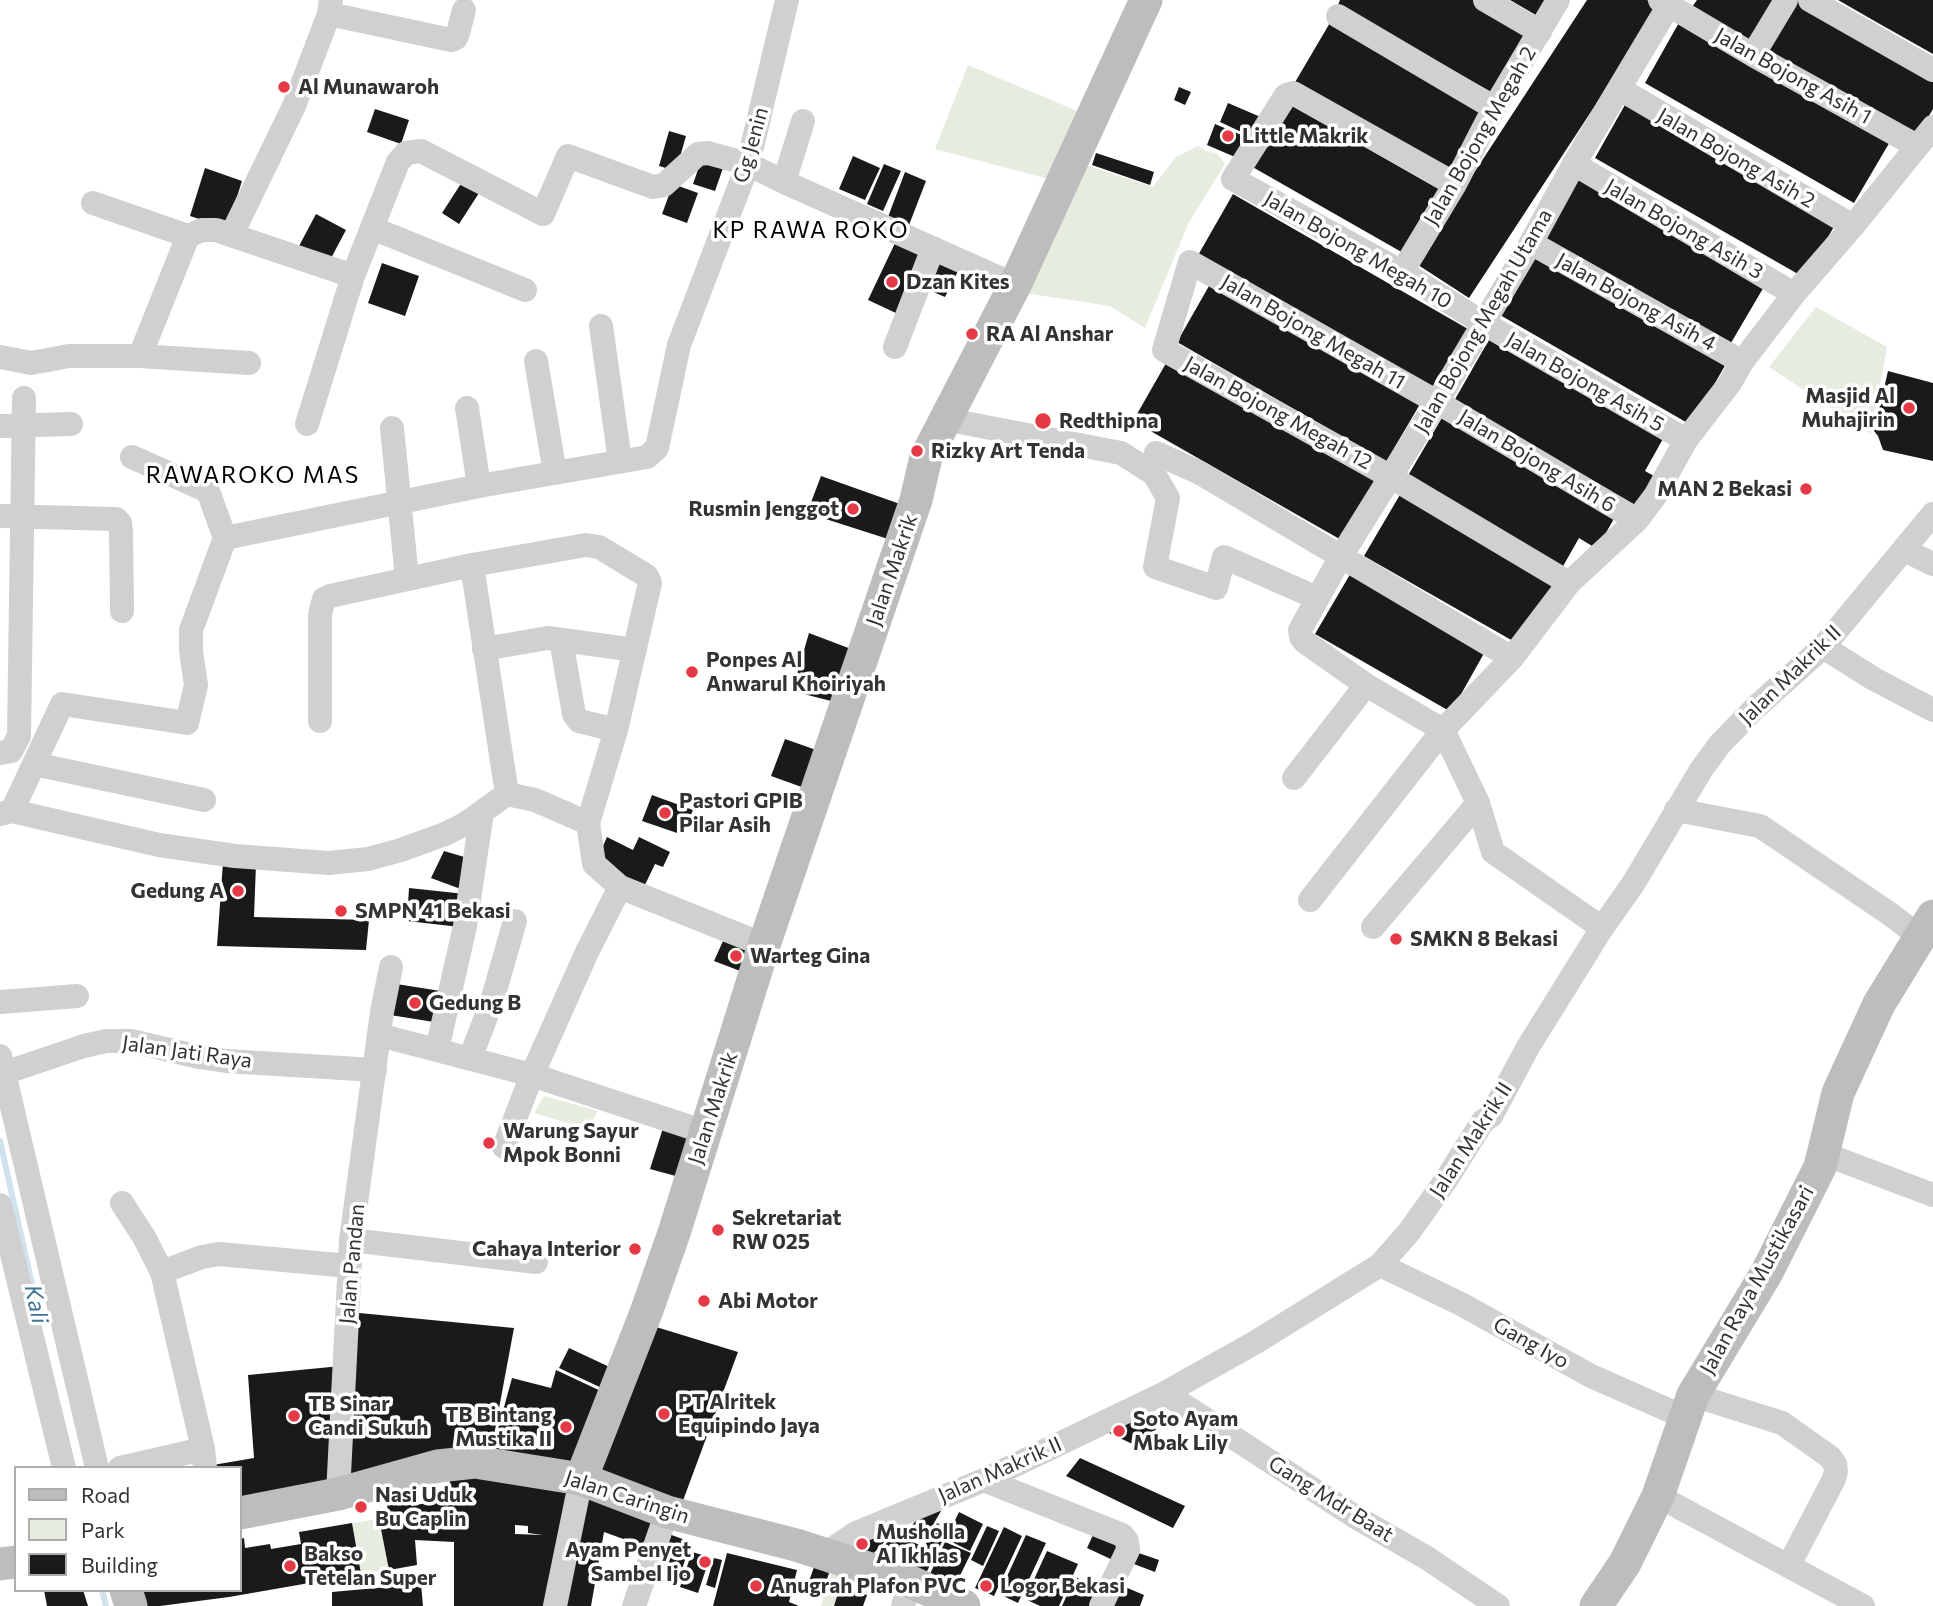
<!DOCTYPE html>
<html>
<head>
<meta charset="utf-8">
<style>
	body { margin:0 }
	#map { position:relative; width:1933px; height:1606px; overflow:hidden; background:#fff; font-family:Commissioner,sans-serif }
	canvas { display:block }
	.legend { position:absolute; left:14px; top:1466px; width:228px; height:126px; box-sizing:border-box; background:#fff; border:2px solid #adadad; margin:0; padding:9px 12px; list-style:none; font-size:21px; color:#333 }
	.legend li { display:flex; align-items:center; gap:14px; height:35px }
	.legend b { width:35px; border:2px solid #adadad }
</style>
</head>
<body>
<div id="map">
<canvas width="1933" height="1606"></canvas>
<ul class="legend">
<li><b style="height:9px;background:#bdbdbd"></b>Road</li>
<li><b style="height:19px;background:#e6ecdf"></b>Park</li>
<li><b style="height:19px;background:#1a1a1a"></b>Building</li>
</ul>
</div>
<script>
const ctx = document.querySelector('canvas').getContext('2d');
ctx.lineJoin = 'round';
function fillPath(path, color) { ctx.fillStyle = color; ctx.fill(path, 'evenodd'); }
const shape = rows => new Path2D(rows.map(r => 'M' + r).join(''));
function stroke(path, color, width, dash) { ctx.strokeStyle = color; ctx.lineWidth = width; ctx.lineCap = dash ? 'butt' : 'round'; ctx.setLineDash(dash || []); ctx.stroke(path); }
function drawText(font, color, halo, rows, align = 'center') {
  ctx.font = font + ' Commissioner,sans-serif'; ctx.lineWidth = 7; ctx.setLineDash([]); ctx.textBaseline = 'middle'; ctx.strokeStyle = halo; ctx.fillStyle = color; for (const [text, x, y, turn = 0] of rows) {
    ctx.save(); ctx.translate(x, y); ctx.rotate((+turn || 0) * Math.PI / 180); ctx.textAlign = isNaN(turn) ? turn : align; if (halo) ctx.strokeText(text, 0, 0); ctx.fillText(text, 0, 0); ctx.restore();
  }
}
fillPath(shape([
	[968,65,1087,115,1056,181,935,149],
	[1198,146,1208,152,1217,153,1225,164,1188,224,1145,328,1110,306,1024,293,1086,165,1153,187,1176,157],
	[1816,307,1887,347,1871,434,1769,367],
	[544,1096,598,1111,588,1129,534,1113],
	[379,1519,389,1570,361,1574,352,1523],
	[834,1567,872,1580,867,1595,841,1587,834,1606,821,1606]
]), '#e6ecdf');
stroke(shape([
	[0,1141,33,1289],
	[102,1590,106,1606]
]), '#cfe2ee', 6);
fillPath(shape([
	[1340,0,1477,0,1530,30,1493,93,1338,5],
	[1510,0,1552,0,1541,18],
	[1587,0,1647,0,1659,8,1469,298,1415,263],
	[1697,0,1774,0,1747,42,1692,7],
	[1789,0,1803,0,1933,75,1933,109,1916,138,1761,49],
	[1838,0,1933,0,1933,54,1878,23],
	[1681,19,1891,140,1854,203,1645,83],
	[1331,21,1486,110,1450,173,1294,84],
	[1179,87,1191,92,1185,105,1174,100],
	[1286,102,1442,191,1405,254,1249,165],
	[1228,103,1263,118,1252,137,1220,122],
	[1626,103,1836,223,1805,278,1595,158],
	[375,109,409,120,401,144,367,132],
	[1215,124,1251,139,1242,160,1207,145],
	[669,131,686,136,676,171,659,166],
	[1096,153,1154,172,1150,185,1092,165],
	[853,156,880,168,865,200,839,189],
	[702,158,724,165,715,191,693,184],
	[884,164,901,171,883,211,867,204],
	[205,168,242,181,227,228,190,216],
	[905,172,926,181,909,225,888,217],
	[1575,176,1765,285,1728,348,1538,239],
	[462,182,479,193,459,224,442,213],
	[673,184,698,193,687,223,662,214],
	[1233,194,1468,329,1431,392,1197,257],
	[316,214,346,230,329,262,299,246],
	[896,241,926,255,898,314,868,300],
	[1537,252,1727,362,1691,425,1500,315],
	[937,259,959,269,945,297,924,288],
	[382,263,419,276,405,316,368,303],
	[1213,279,1423,399,1386,462,1177,342],
	[1490,338,1664,437,1645,471,1661,480,1644,510,1454,401],
	[1169,358,1379,478,1343,541,1133,421],
	[1888,371,1933,383,1933,461,1883,450,1878,436,1874,431],
	[1443,416,1616,515,1597,549,1579,538,1562,568,1406,479],
	[821,476,900,504,888,539,807,513],
	[1401,493,1556,581,1520,645,1364,556],
	[1352,571,1487,648,1451,712,1315,634],
	[809,633,851,649,835,702,792,691],
	[785,739,822,752,810,790,771,776],
	[652,795,693,810,683,835,642,821],
	[607,837,633,850,639,837,670,852,663,867,655,864,643,889,596,862],
	[444,851,471,859,466,891,431,878],
	[223,862,256,864,254,917,369,920,366,950,217,946],
	[409,888,465,894,460,927,407,921],
	[723,941,757,951,748,974,714,961],
	[390,983,447,992,440,1023,384,1014],
	[663,1128,695,1138,683,1178,650,1169],
	[349,1312,514,1328,492,1446,425,1458,342,1485],
	[643,1323,738,1352,681,1506,591,1476],
	[569,1348,616,1370,606,1390,559,1368],
	[341,1366,334,1485,240,1506,240,1468,207,1466,254,1458,248,1375],
	[556,1370,605,1393,575,1468,492,1451,512,1378,551,1388],
	[1137,1411,1158,1425,1145,1450,1105,1431],
	[1080,1458,1185,1506,1173,1528,1066,1476],
	[449,1473,569,1486,549,1606,454,1606,454,1542,415,1540,417,1565,389,1570,379,1519,389,1517,386,1500,410,1496,411,1506,451,1498],
	[515,1525,528,1526,528,1533,543,1535,515,1534],
	[582,1491,660,1521,651,1549,604,1532,591,1606,564,1606],
	[927,1507,941,1511,923,1542,904,1535],
	[959,1512,983,1524,970,1551,946,1539],
	[352,1523,361,1574,229,1597,160,1606,141,1606,138,1590,240,1590,240,1539,244,1538,245,1548,270,1544,271,1549,301,1544,299,1532],
	[937,1523,948,1530,924,1577,877,1558,893,1533,924,1547],
	[987,1526,999,1531,983,1566,971,1560],
	[1004,1527,1022,1536,994,1596,975,1588],
	[867,1530,892,1534,870,1557,837,1547],
	[666,1533,691,1542,678,1581,653,1573],
	[1026,1535,1046,1543,1018,1603,999,1594],
	[1093,1535,1123,1548,1117,1562,1087,1548],
	[945,1542,971,1553,955,1586,930,1574],
	[1130,1550,1159,1560,1155,1572,1126,1561],
	[1047,1551,1078,1564,1059,1606,1040,1606,1025,1599],
	[692,1552,710,1557,698,1593,680,1587],
	[727,1553,797,1570,789,1602,799,1606,713,1606],
	[714,1558,722,1560,715,1588,706,1585],
	[814,1567,829,1573,822,1595,806,1590],
	[1075,1577,1104,1589,1096,1606,1062,1606],
	[421,1584,423,1606,332,1606,332,1592],
	[1118,1584,1144,1595,1140,1606,1108,1606],
	[840,1587,867,1595,863,1606,834,1606],
	[44,1590,83,1590,88,1606,47,1606]
]), '#1a1a1a');
stroke(shape([
	[1485,0,1540,32],
	[1660,0,1753,55,1917,146],
	[1810,0,1933,70],
	[329,14,451,40,456,38,458,33,464,10],
	[1338,16,1494,108],
	[1753,55,1786,0],
	[1620,89,1853,226],
	[1574,164,1794,294],
	[784,182,803,121],
	[1455,184,1293,93,1286,95,1233,179,1402,272,1483,323,1686,440],
	[93,203,188,236],
	[372,228,525,290],
	[232,234,294,106,329,14,331,0],
	[1531,243,1742,362],
	[1402,272,1455,184,1494,108,1558,0],
	[601,326,620,461],
	[895,347,933,248],
	[140,356,188,236,202,230,216,230,353,276,398,162,406,153,421,151,543,214,568,156,653,187,664,185,698,154,708,153,748,164,784,182,1015,285],
	[0,357,31,363,69,356,140,356,249,363],
	[536,361,555,473],
	[467,408,479,486],
	[944,419,1121,453,1154,474,1168,498,1155,567,1216,588,1224,557,1317,598],
	[307,424,353,276],
	[0,426,71,424],
	[392,428,407,578],
	[1156,453,1200,473,1512,658],
	[132,457,208,491,225,538],
	[0,516,116,519,120,523,121,533,122,611],
	[1904,550,1933,564],
	[472,565,507,794],
	[1569,583,1391,477,1164,350,1190,262,1437,402,1637,520],
	[556,639,562,646,574,714,579,721,616,730],
	[1823,647,1874,679,1933,710],
	[484,649,548,638,635,650],
	[320,721,320,614,324,599,330,596,472,565,586,545,599,547,647,576,650,583,616,730,588,823],
	[1443,730,1366,685,1305,642,1301,637,1300,630,1340,558,1437,402,1531,243,1574,164,1672,0],
	[1443,730,1478,803,1493,852,1602,928],
	[0,753,11,751,19,736,24,398],
	[34,764,204,800],
	[1294,778,1366,685],
	[1676,810,1760,826,1890,914,1919,936],
	[12,811,62,704,187,723,196,685,191,651,191,630,225,538,479,486,647,457,657,448,679,345,748,164,787,0],
	[0,814,12,811,159,845,235,856,329,863,368,859,401,850,445,834,465,824,507,794,535,800,588,823,594,864,620,887,764,945],
	[1310,900,1443,730,1512,658,1569,583,1637,520,1655,496,1686,440,1730,383,1742,362,1794,294,1853,226,1933,127],
	[1373,927,1478,803],
	[0,1002,77,996],
	[379,1035,532,1075,705,1132],
	[437,1050,465,926,482,812],
	[0,1056,97,1468],
	[470,1059,492,1001,515,921],
	[4,1073,84,1046,106,1041,131,1041,199,1057,226,1061,375,1070],
	[504,1147,532,1075,587,952,620,887],
	[1822,1153,1933,1195],
	[122,1203,144,1237,162,1272,203,1449,205,1468],
	[0,1205,64,1468],
	[351,1240,536,1262],
	[1380,1265,1461,1304,1591,1376,1684,1417],
	[162,1272,202,1257,219,1254,349,1266],
	[1165,1393,1354,1516,1427,1558,1498,1606],
	[1693,1395,1782,1423,1830,1457,1835,1464,1836,1471,1834,1479,1789,1565],
	[120,1468,203,1449],
	[984,1480,1122,1535,1127,1541,1128,1550,1101,1606],
	[338,1494,351,1240,382,1012,391,967],
	[1658,1496,1863,1606],
	[825,1554,856,1533,984,1480,1165,1393,1256,1342,1380,1265,1409,1232,1446,1180,1483,1121,1491,1116,1528,1047,1602,928,1633,884,1701,770,1720,744,1755,708,1823,647,1933,514],
	[555,1606,581,1479],
	[634,1606,667,1512],
	[903,1606,911,1582]
]), '#d0d0d0', 24);
stroke(shape([
	[581,1479,647,1310,674,1233,764,945,916,500,926,457,1015,285,1146,0],
	[240,1513,338,1494,438,1466,475,1462,581,1479,667,1512,796,1545,911,1582,964,1606],
	[0,1564,16,1562],
	[126,1590,131,1606],
	[1596,1606,1625,1563,1658,1496,1693,1395,1766,1274,1820,1167,1838,1093,1879,1004,1933,916]
]), '#bdbdbd', 33);
for (const [x, y, r, color] of [
	[284,87,7,"#e63946"],
	[1228,136,7,"#e63946"],
	[892,282,7,"#e63946"],
	[972,334,7,"#e63946"],
	[1909,408,7,"#e63946"],
	[1043,421,9,"#e63946"],
	[917,451,7,"#e63946"],
	[1806,489,7,"#e63946"],
	[853,509,7,"#e63946"],
	[692,672,7,"#e63946"],
	[665,813,7,"#e63946"],
	[238,891,7,"#e63946"],
	[341,911,7,"#e63946"],
	[1396,939,7,"#e63946"],
	[736,956,7,"#e63946"],
	[415,1003,7,"#e63946"],
	[489,1143,7,"#e63946"],
	[718,1230,7,"#e63946"],
	[635,1249,7,"#e63946"],
	[704,1301,7,"#e63946"],
	[664,1414,7,"#e63946"],
	[294,1416,7,"#e63946"],
	[566,1427,7,"#e63946"],
	[1119,1431,7,"#e63946"],
	[361,1507,7,"#e63946"],
	[862,1544,7,"#e63946"],
	[705,1562,7,"#e63946"],
	[290,1566,7,"#e63946"],
	[756,1586,7,"#e63946"],
	[986,1586,7,"#e63946"]
]) { const dot = new Path2D(); dot.arc(x, y, r, 0, 2 * Math.PI); ctx.fillStyle = color; ctx.fill(dot); stroke(dot, '#fff', 2.5); }
drawText('21px', '#333', '#fff', [
	["Jalan Bojong Asih 1",1793,76,29],
	["Jalan Bojong Megah 2",1480,136,-60],
	["Gg Jenin",751,145,-74],
	["Jalan Bojong Asih 2",1736,158,30],
	["Jalan Bojong Asih 3",1684,229,30],
	["Jalan Bojong Megah 10",1358,250,30],
	["Jalan Bojong Asih 4",1636,302,29],
	["Jalan Bojong Megah Utama",1483,321,-60],
	["Jalan Bojong Megah 11",1313,332,30],
	["Jalan Bojong Asih 5",1585,382,30],
	["Jalan Bojong Megah 12",1278,413,29],
	["Jalan Bojong Asih 6",1537,461,31],
	["Jalan Makrik",892,570,-71],
	["Jalan Makrik II",1790,675,-44],
	["Jalan Jati Raya",187,1052,8],
	["Jalan Makrik",713,1108,-72],
	["Jalan Makrik II",1471,1140,-57],
	["Jalan Pandan",352,1264,-85],
	["Jalan Raya Mustikasari",1757,1280,-61],
	["Gang Iyo",1531,1343,29],
	["Jalan Makrik II",1000,1470,-24],
	["Jalan Caringin",627,1497,18],
	["Gang Mdr Baat",1331,1499,32]
]);
drawText('bold 21px', '#333', '#fff', [
	["Al Munawaroh",298,87],
	["Little Makrik",1242,136],
	["Dzan Kites",906,282],
	["RA Al Anshar",986,334],
	["Masjid Al",1895,396,"right"],
	["Muhajirin",1895,420,"right"],
	["Redthipna",1059,421],
	["Rizky Art Tenda",931,451],
	["MAN 2 Bekasi",1792,489,"right"],
	["Rusmin Jenggot",839,509,"right"],
	["Ponpes Al",706,660],
	["Anwarul Khoiriyah",706,684],
	["Pastori GPIB",679,801],
	["Pilar Asih",679,825],
	["Gedung A",224,891,"right"],
	["SMPN 41 Bekasi",355,911],
	["SMKN 8 Bekasi",1410,939],
	["Warteg Gina",750,956],
	["Gedung B",429,1003],
	["Warung Sayur",503,1131],
	["Mpok Bonni",503,1155],
	["Sekretariat",732,1218],
	["RW 025",732,1242],
	["Cahaya Interior",621,1249,"right"],
	["Abi Motor",718,1301],
	["PT Alritek",678,1402],
	["Equipindo Jaya",678,1426],
	["TB Sinar",308,1404],
	["Candi Sukuh",308,1428],
	["TB Bintang",552,1415,"right"],
	["Mustika II",552,1439,"right"],
	["Soto Ayam",1133,1419],
	["Mbak Lily",1133,1443],
	["Nasi Uduk",375,1495],
	["Bu Caplin",375,1519],
	["Musholla",876,1532],
	["Al Ikhlas",876,1556],
	["Ayam Penyet",691,1550,"right"],
	["Sambel Ijo",691,1574,"right"],
	["Bakso",304,1554],
	["Tetelan Super",304,1578],
	["Anugrah Plafon PVC",770,1586],
	["Logor Bekasi",1000,1586]
], 'left');
ctx.letterSpacing = '2px';
drawText('23px', '#000', '#fff', [
	["KP RAWA ROKO",811,230],
	["RAWAROKO MAS",253,475]
]);
ctx.letterSpacing = '0px';
drawText('italic 23px', '#3f7597', '#fff', [
	["Kali",36,1304,78]
]);
</script>
</body>
</html>
